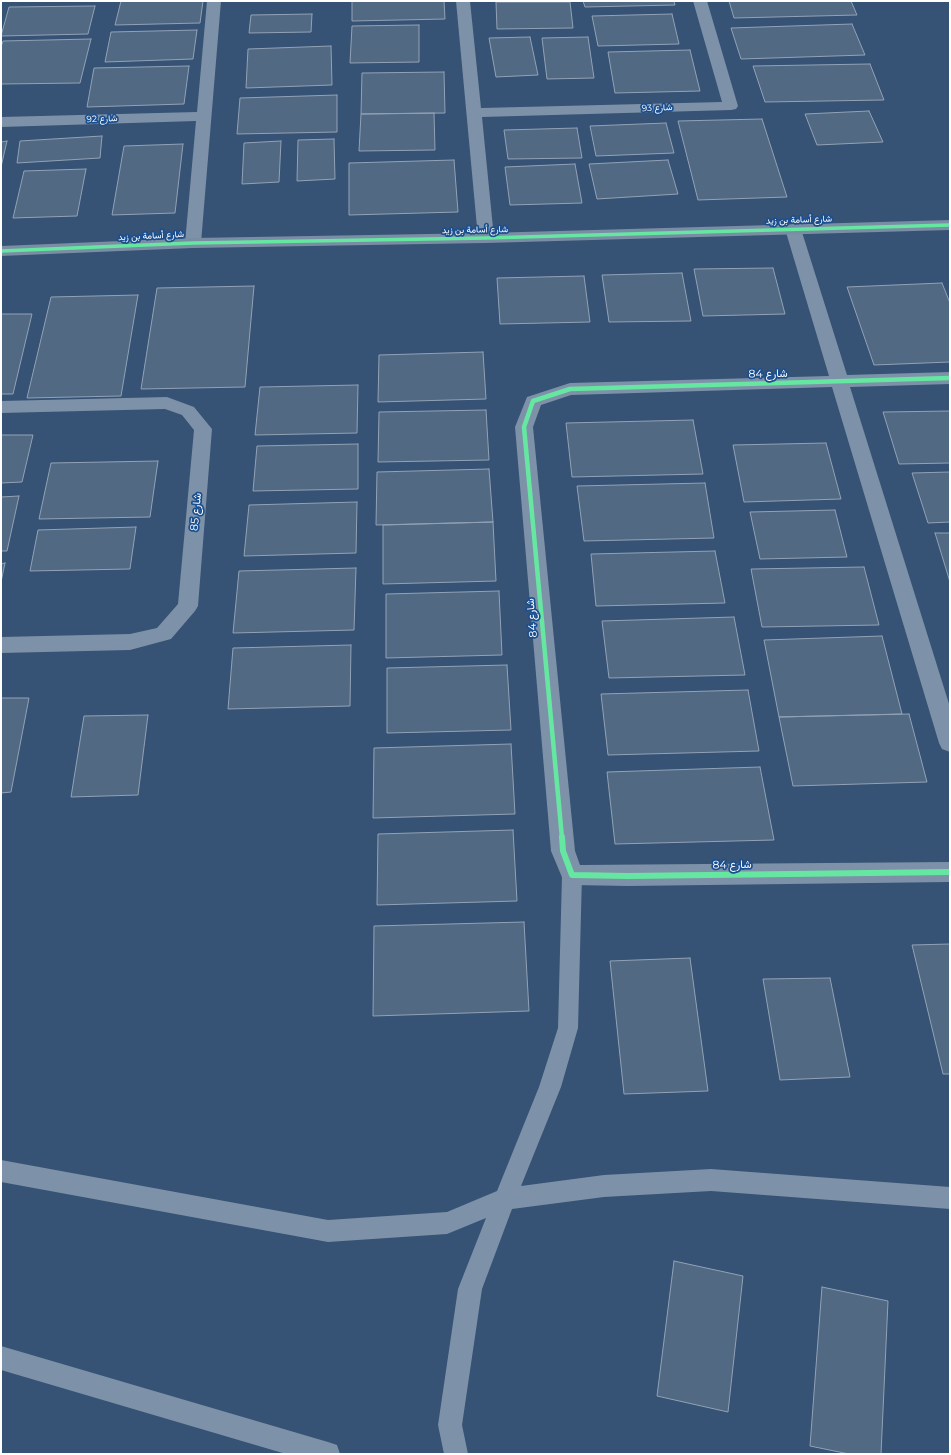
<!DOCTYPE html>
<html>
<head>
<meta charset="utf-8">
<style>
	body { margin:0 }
	#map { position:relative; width:951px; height:1455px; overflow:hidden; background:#365274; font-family:Montserrat,sans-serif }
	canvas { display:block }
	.frame { position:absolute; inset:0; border:2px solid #fff; pointer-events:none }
</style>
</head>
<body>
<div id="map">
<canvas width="951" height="1455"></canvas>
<div class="frame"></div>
</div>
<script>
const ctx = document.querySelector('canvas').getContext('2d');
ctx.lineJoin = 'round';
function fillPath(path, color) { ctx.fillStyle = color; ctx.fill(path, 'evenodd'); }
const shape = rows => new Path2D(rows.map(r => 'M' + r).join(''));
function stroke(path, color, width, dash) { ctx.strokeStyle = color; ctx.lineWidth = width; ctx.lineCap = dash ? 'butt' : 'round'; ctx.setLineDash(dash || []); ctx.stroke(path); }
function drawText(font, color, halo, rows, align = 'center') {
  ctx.font = font + ' Montserrat,Vazirmatn,sans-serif'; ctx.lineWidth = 3.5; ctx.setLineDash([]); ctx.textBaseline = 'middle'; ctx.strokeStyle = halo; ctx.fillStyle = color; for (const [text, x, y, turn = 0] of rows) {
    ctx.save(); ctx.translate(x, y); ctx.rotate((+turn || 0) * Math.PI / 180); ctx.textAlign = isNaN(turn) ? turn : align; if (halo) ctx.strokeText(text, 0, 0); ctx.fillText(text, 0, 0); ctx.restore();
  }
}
const building = shape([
	[121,1,203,1,200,23,115,25,121,1],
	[352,1,444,1,445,19,352,21,352,1],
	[583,1,674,1,675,5,585,7,583,1],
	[729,1,851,1,857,15,734,18,729,1],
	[496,2,570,2,573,28,497,29,496,2],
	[95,6,88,34,1,36,9,7,95,6],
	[312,14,311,32,249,33,251,15,312,14],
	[672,14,679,44,598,46,592,16,672,14],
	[852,24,865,55,741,59,731,28,852,24],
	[419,25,419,62,350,63,352,26,419,25],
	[197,30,193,59,105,62,111,32,197,30],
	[530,37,538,75,496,77,489,38,530,37],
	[588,37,594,78,547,79,542,38,588,37],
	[91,39,80,83,1,84,1,47,3,41,91,39],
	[331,46,332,85,246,88,248,49,331,46],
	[690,50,700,91,615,93,608,52,690,50],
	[870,64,884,100,765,102,753,66,870,64],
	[189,66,184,104,87,107,94,68,189,66],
	[444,72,445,113,361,114,362,73,444,72],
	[337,95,337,132,237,134,240,98,337,95],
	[869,111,883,142,817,145,805,114,869,111],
	[434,113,435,150,359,151,361,114,434,113],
	[762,119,787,197,698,200,678,121,762,119],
	[666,123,674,153,596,156,590,126,666,123],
	[577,128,582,158,508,159,504,130,577,128],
	[102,136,100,158,17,163,20,141,102,136],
	[334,139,335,179,297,181,298,140,334,139],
	[7,141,1,167,1,142,7,141],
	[281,141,279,182,242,184,244,143,281,141],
	[183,144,175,213,112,215,124,146,183,144],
	[454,160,458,212,349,215,349,163,454,160],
	[668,160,678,194,597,199,589,164,668,160],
	[575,164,582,203,510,205,505,167,575,164],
	[86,169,77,216,13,218,24,171,86,169],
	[773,268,785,314,703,316,694,269,773,268],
	[682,273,691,321,609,322,602,275,682,273],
	[584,276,590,322,500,324,497,278,584,276],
	[942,283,950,303,950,362,874,365,847,287,942,283],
	[254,286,245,387,141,389,157,288,254,286],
	[138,295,121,396,27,398,51,297,138,295],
	[1,314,32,314,13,394,1,394,1,314],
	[483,352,486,399,378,402,379,355,483,352],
	[358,385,357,433,255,435,260,387,358,385],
	[486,410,489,460,378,462,379,412,486,410],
	[950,411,950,463,899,464,883,412,950,411],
	[693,420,703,474,572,477,566,423,693,420],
	[1,435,33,435,22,482,1,483,1,435],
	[826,443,841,499,744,502,733,445,826,443],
	[358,444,358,489,253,491,257,446,358,444],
	[158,461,150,517,39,519,51,463,158,461],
	[489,469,493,522,376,525,377,472,489,469],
	[950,472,950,522,928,523,912,473,950,472],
	[705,483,714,538,584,541,577,486,705,483],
	[19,496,7,551,1,551,1,497,19,496],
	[357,502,356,553,244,556,249,505,357,502],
	[835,510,847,557,760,559,750,512,835,510],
	[493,522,496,581,383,584,383,525,493,522],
	[136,527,130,569,30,571,38,530,136,527],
	[935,533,950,533,950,582,935,533],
	[715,551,725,603,596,606,591,554,715,551],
	[5,563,1,582,1,564,5,563],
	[864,567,879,625,762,627,751,569,864,567],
	[356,568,354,630,233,633,239,571,356,568],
	[499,591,502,655,386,658,386,594,499,591],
	[734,617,745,675,609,678,602,621,734,617],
	[882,636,902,714,779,717,764,640,882,636],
	[351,645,350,706,228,709,233,648,351,645],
	[507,665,511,730,387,733,387,668,507,665],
	[748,690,759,751,608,755,601,694,748,690],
	[1,698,29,698,11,792,1,793,1,698],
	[909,714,927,782,793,786,779,717,909,714],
	[148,715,138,795,71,797,84,716,148,715],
	[511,744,515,814,373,818,374,748,511,744],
	[760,767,774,840,615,844,607,772,760,767],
	[513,830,517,901,377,905,378,834,513,830],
	[524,922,529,1011,373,1016,374,926,524,922],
	[950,944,950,1074,943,1074,912,945,950,944],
	[690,958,708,1091,624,1094,610,961,690,958],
	[830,978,850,1077,780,1080,763,979,830,978],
	[674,1261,743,1276,728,1412,657,1396,674,1261],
	[822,1287,888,1301,881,1454,849,1454,810,1446,822,1287]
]);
fillPath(building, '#526984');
stroke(building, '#92a2b6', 1);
fillPath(shape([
	[572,867,579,869,582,875,578,1028,561,1087,521,1186,604,1175,711,1169,950,1187,950,1209,711,1191,604,1197,512,1209,482,1289,462,1425,468,1454,444,1454,438,1425,458,1289,486,1218,447,1234,328,1242,1,1182,1,1160,328,1220,447,1212,497,1191,539,1087,558,1028,562,875,565,869,572,867],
	[1,1346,328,1442,337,1445,340,1454,286,1454,1,1370,1,1346]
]), '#7d92a8');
fillPath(shape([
	[207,1,221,1,201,243,199,246,193,248,187,246,185,243,196,121,1,127,1,117,197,112,207,1],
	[456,1,470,1,481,108,722,102,693,1,707,1,738,106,736,109,731,110,482,117,494,238,492,241,486,243,480,241,478,238,456,1],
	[793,224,799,226,801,229,847,375,950,372,950,384,850,387,950,707,950,752,942,749,939,743,832,387,571,395,541,405,533,427,575,851,580,865,950,862,950,882,628,886,572,885,564,882,551,851,515,427,527,397,570,383,829,376,785,229,787,226,793,224],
	[167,397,194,407,212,429,198,606,195,611,171,639,130,650,1,653,1,637,130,634,157,628,178,604,194,430,182,415,165,409,1,413,1,401,167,397]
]), '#7d92a8');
fillPath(shape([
	[950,220,950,230,486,243,193,248,1,256,1,246,193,238,486,233,950,220]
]), '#798da4');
stroke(shape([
	[1,251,193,243,486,238,950,225]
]), '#66e7a1', 3.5);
stroke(shape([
	[562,838,524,427,533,401,570,389,950,378]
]), '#66e7a1', 4.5);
stroke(shape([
	[562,837,563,851,572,875,628,876,950,872]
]), '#66e7a1', 6);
drawText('9px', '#fff', '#1b4f8f', [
	["شارع 93",657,108,-2],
	["شارع 92",102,119,-2],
	["شارع أسامة بن زيد",799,220,-2],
	["شارع أسامة بن زيد",475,230,-1],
	["شارع أسامة بن زيد",151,236,-3]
]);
drawText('11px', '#fff', '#1b4f8f', [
	["شارع 84",768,374,-1],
	["شارع 85",196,512,-85],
	["شارع 84",532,618,-95],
	["شارع 84",732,865,-1]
]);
</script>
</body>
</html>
